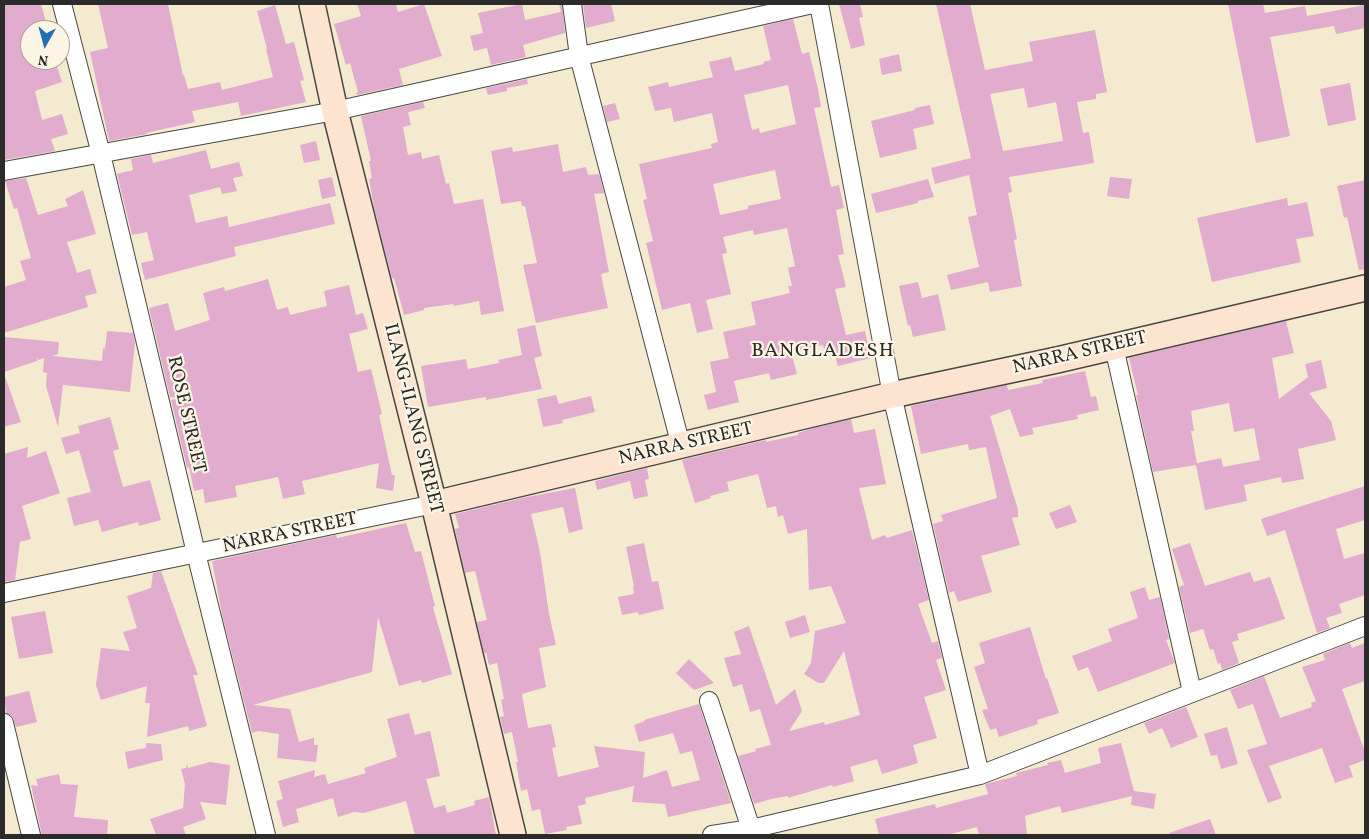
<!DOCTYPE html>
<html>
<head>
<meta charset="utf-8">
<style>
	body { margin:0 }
	#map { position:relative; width:1369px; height:839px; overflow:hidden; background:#f4ead0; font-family:Vollkorn,serif }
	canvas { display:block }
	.frame { position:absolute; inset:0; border:5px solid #2b2b2b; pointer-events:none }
	.north { position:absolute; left:20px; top:20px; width:50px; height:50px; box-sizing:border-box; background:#fcf5e5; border:1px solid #a8a49b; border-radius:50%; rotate:187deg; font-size:14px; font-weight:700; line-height:20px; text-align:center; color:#2b2b2b }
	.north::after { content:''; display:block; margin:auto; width:18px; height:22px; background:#1f6fb2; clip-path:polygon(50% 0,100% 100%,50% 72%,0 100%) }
</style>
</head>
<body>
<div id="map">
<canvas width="1369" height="839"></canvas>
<div class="frame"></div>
<div class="north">N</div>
</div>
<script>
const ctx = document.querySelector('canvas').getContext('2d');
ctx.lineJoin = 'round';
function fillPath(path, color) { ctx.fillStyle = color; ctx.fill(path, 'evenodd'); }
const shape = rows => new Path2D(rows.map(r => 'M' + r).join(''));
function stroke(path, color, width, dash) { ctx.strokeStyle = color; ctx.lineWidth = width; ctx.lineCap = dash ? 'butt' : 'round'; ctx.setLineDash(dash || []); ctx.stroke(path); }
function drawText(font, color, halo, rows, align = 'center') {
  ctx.font = font + ' Vollkorn,serif'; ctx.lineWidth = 4.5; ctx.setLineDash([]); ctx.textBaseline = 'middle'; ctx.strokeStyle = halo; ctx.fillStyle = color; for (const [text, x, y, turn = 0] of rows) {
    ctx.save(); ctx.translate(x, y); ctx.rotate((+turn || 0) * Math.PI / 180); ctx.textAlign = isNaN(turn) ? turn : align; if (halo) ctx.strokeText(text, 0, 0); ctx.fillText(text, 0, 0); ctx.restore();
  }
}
fillPath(shape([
	[4,4,41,4,46,22,27,28,30,37,30,60,55,60,62,82,35,91,42,120,62,114,68,134,51,139,55,151,4,160],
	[98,4,168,4,183,76,184,75,188,89,220,82,222,90,273,77,266,49,267,49,257,11,275,5,286,44,294,42,304,80,300,81,306,102,241,116,238,102,192,111,195,122,146,133,147,134,109,141,90,52,108,48],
	[357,4,396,4,398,12,424,4,442,56,399,69,403,85,357,95,356,93,358,92,350,63,346,65,334,24,361,16],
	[522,4,525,20,561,12,559,4,562,4,565,33,523,45,526,57,491,65,487,48,474,51,470,36,483,33,478,13],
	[583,4,611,4,615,21,586,28],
	[839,4,860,4,863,17,859,18,865,45,851,49],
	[936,4,970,4,985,70,1033,61,1029,42,1095,30,1107,92,1096,94,1096,99,1077,102,1083,133,1089,132,1094,163,1009,177,1012,192,1008,193,1017,239,1014,240,1022,286,990,292,988,282,951,290,947,275,979,267,968,217,977,215,969,175,935,184,931,168,971,158],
	[1024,88,1028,108,1056,102,1063,141,1003,151,990,94],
	[1228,4,1263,4,1265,13,1305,6,1307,16,1365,5,1365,28,1336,34,1334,26,1270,37,1290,136,1256,143],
	[793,19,802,54,809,52,818,89,821,107,814,108,831,187,839,185,844,208,836,210,844,254,838,255,846,287,835,289,846,335,865,331,871,358,838,366,835,355,826,358,823,345,791,352,797,374,771,380,769,373,734,381,739,402,708,410,704,395,716,392,710,362,729,358,723,332,756,325,751,302,790,293,788,286,792,286,788,268,795,266,787,228,754,235,753,230,723,237,727,253,722,254,731,294,706,300,713,329,697,333,690,303,662,310,646,243,653,241,643,200,647,199,639,164,712,148,711,144,718,142,712,113,674,122,671,108,655,111,648,87,668,82,669,87,713,77,709,62,731,57,735,71,764,64,763,62,771,60,763,26],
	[788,85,796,124,760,133,759,128,752,130,744,95],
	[775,170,781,199,748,206,748,209,720,215,713,184],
	[899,54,902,71,882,75,879,59],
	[527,79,528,84,507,88,507,91,488,95,486,88],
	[1350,83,1356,120,1328,126,1320,89],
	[423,102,425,108,408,112,411,125,403,127,408,155,421,152,422,159,439,155,446,184,449,183,454,204,483,199,504,311,481,315,479,301,454,306,453,304,424,308,424,310,404,315,394,278,392,278,374,207,369,179,372,178,369,161,371,161,361,116],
	[615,103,620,119,607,122,603,106],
	[930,105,934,124,913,129,917,149,880,158,871,121,915,110,915,108],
	[316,141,320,160,304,163,300,145],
	[558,144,563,172,586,167,588,175,599,174,604,193,594,194,609,272,601,274,608,308,536,323,523,265,537,263,525,206,522,206,521,201,501,204,491,151,512,147,513,152],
	[206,150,211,169,239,162,243,176,233,178,237,191,222,194,220,187,189,195,196,223,227,216,229,227,330,203,335,224,234,247,236,256,145,280,141,263,154,260,147,232,132,235,117,174,133,170,131,159,151,155,153,163],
	[332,177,336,196,322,199,318,180],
	[1110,177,1132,179,1129,199,1107,196],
	[26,178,38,215,68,206,65,199,83,190,96,234,67,242,77,273,90,269,97,293,85,296,88,307,4,333,4,287,26,280,20,261,31,258,17,208,14,209,5,181],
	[928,179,934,197,918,201,918,203,876,213,871,194],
	[1365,180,1365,269,1359,270,1347,217,1344,218,1337,186],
	[1287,198,1288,206,1307,202,1314,236,1296,239,1301,262,1212,282,1197,218],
	[268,279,277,310,288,307,290,315,327,306,324,291,349,285,356,315,363,313,368,329,349,334,358,372,371,369,382,414,379,415,392,475,395,475,393,491,376,488,379,463,302,481,305,494,283,499,278,477,235,486,237,497,205,503,203,489,194,491,189,467,187,468,171,400,180,398,170,397,149,308,168,303,175,331,210,320,203,293,224,287,225,291],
	[918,282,922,298,938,294,946,330,913,337,910,325,908,326,899,286],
	[1286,321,1294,353,1272,358,1279,399,1308,377,1305,364,1321,360,1327,388,1309,393,1331,421,1336,440,1298,449,1304,479,1282,483,1281,477,1244,485,1247,501,1205,510,1196,465,1153,472,1136,395,1138,395,1129,358],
	[1229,403,1234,432,1254,428,1260,460,1223,467,1221,458,1197,463,1191,431,1194,431,1191,411],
	[535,325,542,356,534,358,542,389,486,400,486,397,428,407,421,366,466,359,468,369,499,363,498,360,522,355,517,329],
	[107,331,133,333,135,342,130,392,63,385,58,427,46,386,47,373,43,372,44,358,38,360,37,357,37,361,4,372,4,337,59,342,58,354,52,356,102,361,103,348,105,349],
	[1085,371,1091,397,1096,396,1099,410,1077,415,1078,419,1032,428,1034,434,1020,437,1010,409,990,416,1018,510,1018,517,1012,518,1020,545,981,556,992,592,958,602,954,591,949,593,933,524,943,521,941,515,997,498,986,447,969,450,968,444,921,454,911,406,1007,385,1008,390,1043,383,1042,380],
	[4,379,6,379,21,422,4,427],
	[556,395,559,404,591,396,595,412,562,420,563,423,543,427,537,399],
	[110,417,119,449,113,451,123,487,150,480,161,520,139,526,138,522,102,532,98,520,74,526,67,498,91,492,79,450,66,454,61,438,80,433,78,426],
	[851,419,854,433,875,429,886,484,859,488,872,540,885,535,887,538,912,530,929,600,918,604,932,643,938,641,942,658,936,660,946,690,924,697,937,738,913,745,918,763,882,774,877,759,850,767,854,781,833,787,832,785,788,798,788,796,771,799,754,804,738,756,756,751,755,749,771,745,760,709,750,712,742,684,733,687,724,658,741,654,734,632,749,626,776,705,795,689,802,711,789,731,824,722,825,725,860,715,844,651,824,683,818,683,804,674,811,663,815,631,846,623,831,586,809,590,807,529,788,534,783,515,778,517,776,506,767,508,758,474,727,482,729,491,710,496,711,498,695,503,682,460,766,440,766,442,798,435,798,433,814,428],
	[28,447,27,458,46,451,60,493,22,506,31,539,20,542,15,580,4,582,4,454],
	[647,468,649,479,645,480,648,496,634,499,630,481,597,490,595,481],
	[1365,486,1365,520,1336,529,1344,559,1365,553,1365,595,1339,604,1342,613,1326,618,1330,628,1317,633,1285,530,1267,536,1261,519],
	[575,488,583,529,569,533,563,507,531,514,540,552,549,614,556,645,539,648,546,687,522,694,528,728,551,724,556,747,552,748,558,777,599,767,594,746,645,752,643,778,667,770,672,787,700,780,692,751,680,754,673,733,639,742,634,725,645,721,644,720,699,704,731,803,668,817,665,804,632,802,634,786,585,798,586,804,578,806,582,824,566,827,567,830,545,834,540,809,532,811,527,789,521,791,516,762,518,762,512,732,504,734,500,717,504,716,501,700,504,699,497,663,489,665,486,653,484,653,477,622,487,620,475,571,465,573,455,529,459,528,455,514,527,497],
	[1070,505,1077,522,1056,529,1049,513],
	[406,523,415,552,421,551,435,606,433,607,452,674,422,683,421,680,399,686,378,617,372,672,253,705,290,709,299,742,314,738,314,745,318,745,316,762,277,758,279,734,258,731,252,733,222,614,212,561,336,535,337,538],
	[644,543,652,582,658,581,664,609,639,615,638,612,622,615,618,597,634,594,633,586,634,586,626,547],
	[1190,543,1205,586,1250,572,1254,582,1270,577,1285,619,1237,634,1239,640,1232,642,1239,663,1222,670,1220,663,1218,664,1213,649,1210,650,1203,629,1190,633,1179,587,1184,585,1172,549],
	[161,571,198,675,193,675,207,726,189,731,188,726,147,737,150,703,145,703,147,686,101,700,96,685,101,648,130,651,123,632,137,628,127,596,151,588,153,573],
	[1145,587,1149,600,1160,597,1169,639,1166,640,1175,663,1098,692,1088,667,1078,671,1072,656,1112,641,1108,629,1138,618,1130,592],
	[45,611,53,653,19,659,11,617],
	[805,615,810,632,790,638,785,622],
	[1030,627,1046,679,1047,678,1059,713,1037,720,1038,724,999,737,996,728,990,730,982,710,988,709,974,667,985,663,979,643],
	[1350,643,1352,648,1365,643,1365,681,1342,689,1365,752,1365,760,1349,766,1353,777,1335,783,1322,748,1269,766,1282,798,1268,803,1247,750,1267,744,1253,704,1238,709,1230,690,1264,676,1280,718,1312,707,1311,703,1316,701,1302,667,1325,660,1323,654],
	[689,659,714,683,694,690,676,673],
	[29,691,37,722,16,727,12,716,6,713,4,697],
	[1186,707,1198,737,1171,748,1162,728,1149,734,1144,723],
	[409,713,415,735,430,731,440,776,426,779,434,808,445,805,447,813,475,805,474,801,489,797,496,835,415,835,406,801,364,813,354,812,338,817,333,798,296,809,299,822,283,827,276,801,283,799,278,781,315,770,314,777,325,774,328,784,366,773,364,768,397,757,387,719],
	[1227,727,1238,764,1221,769,1217,755,1211,756,1204,734],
	[146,743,161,744,163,760,128,769,125,752,146,748],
	[1121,743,1134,791,1156,794,1154,809,1131,805,1132,796,1062,813,1060,806,1025,816,1027,835,979,835,977,827,947,835,879,835,875,819,935,804,936,808,988,794,985,784,1017,776,1016,773,1048,765,1047,763,1061,760,1065,773,1101,763,1098,748],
	[210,762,230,765,226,805,200,802,206,819,183,827,186,835,156,835,150,819,183,808,185,784,181,769,186,768,187,764,188,768],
	[59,774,61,784,78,785,74,817,108,820,107,835,42,835,31,785,38,786,36,779],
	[1210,819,1216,835,1170,835,1169,833]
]), '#e1accd');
const street = shape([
	[62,4,101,154,196,553,266,835],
	[572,4,579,56,681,446],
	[819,4,892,395,980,775],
	[4,171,335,111,813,4],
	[1114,347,1192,692],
	[4,593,434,504],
	[709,701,751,829],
	[4,723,31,835],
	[712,835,751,829,980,775,1365,626]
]);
const secondary = shape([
	[312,4,335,111,434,504,513,835],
	[434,504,892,395,1057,360,1365,288]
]);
stroke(street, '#494844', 20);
stroke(secondary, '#494844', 28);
stroke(street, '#fff', 18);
stroke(secondary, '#fde4d0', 25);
drawText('19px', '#2b2b2b', '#fcf5e5', [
	["NARRA STREET",1080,354,-13],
	["ROSE STREET",185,415,77],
	["ILANG-ILANG STREET",412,419,76],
	["NARRA STREET",686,445,-13],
	["NARRA STREET",290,534,-12]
]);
ctx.letterSpacing = '1px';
drawText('20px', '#2b2b2b', '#fcf5e5', [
	["BANGLADESH",823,352]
]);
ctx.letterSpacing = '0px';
</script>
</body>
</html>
